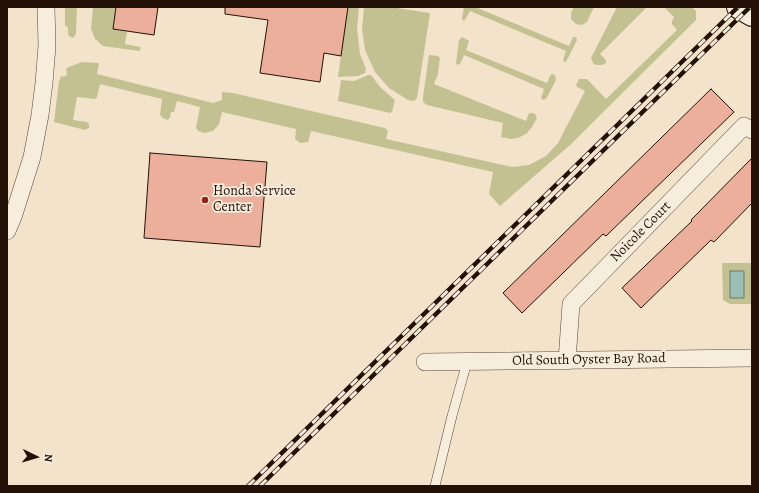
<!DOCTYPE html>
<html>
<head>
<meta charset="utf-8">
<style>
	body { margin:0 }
	#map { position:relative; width:759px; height:493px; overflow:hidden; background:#f3e3cb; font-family:Alegreya,serif }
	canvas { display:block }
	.frame { position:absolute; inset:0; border:8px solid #231107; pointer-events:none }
	.north { position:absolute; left:16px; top:437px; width:40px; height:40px; -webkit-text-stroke:3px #f7eddd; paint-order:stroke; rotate:95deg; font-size:11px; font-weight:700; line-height:16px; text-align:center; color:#231107 }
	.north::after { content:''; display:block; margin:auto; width:14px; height:18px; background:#231107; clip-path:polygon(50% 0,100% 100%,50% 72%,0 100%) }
</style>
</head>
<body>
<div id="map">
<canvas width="759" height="493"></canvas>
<div class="frame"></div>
<div class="north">N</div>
</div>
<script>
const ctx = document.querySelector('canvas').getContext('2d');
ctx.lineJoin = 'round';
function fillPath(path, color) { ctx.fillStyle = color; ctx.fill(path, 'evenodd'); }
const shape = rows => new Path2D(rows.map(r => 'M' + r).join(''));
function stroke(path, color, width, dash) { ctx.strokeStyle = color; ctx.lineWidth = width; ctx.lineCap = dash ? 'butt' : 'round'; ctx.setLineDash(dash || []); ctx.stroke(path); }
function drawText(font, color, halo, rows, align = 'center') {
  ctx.font = font + ' Alegreya,serif'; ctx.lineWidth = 3.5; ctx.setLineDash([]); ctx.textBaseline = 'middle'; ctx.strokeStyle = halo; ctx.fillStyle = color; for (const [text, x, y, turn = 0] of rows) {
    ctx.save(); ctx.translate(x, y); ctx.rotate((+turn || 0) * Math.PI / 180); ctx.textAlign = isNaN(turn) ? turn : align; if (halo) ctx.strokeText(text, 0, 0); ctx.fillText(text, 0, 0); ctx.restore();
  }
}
fillPath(shape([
	[65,7,77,7,76,34,73,38,69,36,68,33,68,27,65,26],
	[93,7,116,7,113,29,127,31,125,44,140,47,141,48,139,51,103,46,95,39,91,29],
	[348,7,359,7,357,28,360,54,366,69,365,73,358,76,338,77],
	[364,7,390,7,430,13,417,98,414,101,408,100,389,88,375,72,365,50,362,29],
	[464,7,475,7,569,46,573,37,576,37,577,40,566,62,564,62,563,60,566,51,470,11,465,20,463,21,462,18],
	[574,7,594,7,587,22,582,25,576,24,571,19,571,13],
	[617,7,647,7,600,54,606,60,606,63,602,65,596,65,593,63,591,58],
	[664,7,692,7,696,11,696,20,570,145,500,206,489,194,493,172,311,131,308,142,300,143,295,139,296,129,222,112,219,124,213,131,205,133,198,131,196,128,200,107,177,101,174,112,171,112,170,118,167,120,163,118,160,115,162,99,100,84,97,97,95,99,77,97,73,120,87,122,89,124,89,128,85,130,54,122,59,81,62,75,63,77,67,75,66,69,69,67,82,62,99,63,97,74,213,103,222,100,222,92,233,93,385,128,388,131,386,139,512,167,529,165,546,156,558,143,585,91,577,87,576,85,579,79,587,79,606,99,677,30,672,24,672,21,674,17],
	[462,37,464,38,469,41,466,50,547,83,550,76,552,74,555,75,556,80,546,99,543,100,541,98,544,89,464,55,460,64,458,65,456,63,459,40],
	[429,55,438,56,440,58,438,74,434,84,526,121,529,113,532,113,535,114,537,118,532,127,526,134,518,138,511,139,501,137,503,123,427,105,423,102,423,97],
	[368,75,371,75,381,88,395,100,392,112,390,113,338,101,341,80,354,81],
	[722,263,752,263,752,304,730,304,723,300]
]), '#c3c192');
const water = shape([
	[730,271,744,271,744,298,730,298,730,271]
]);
fillPath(water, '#9bbeb5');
stroke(water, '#6b796f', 1);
const building = shape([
	[116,7,158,7,154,35,113,29,116,7],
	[225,7,348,7,341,56,324,53,320,82,260,73,268,20,225,14,225,7],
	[711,89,734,112,606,236,603,234,522,313,503,293,711,89],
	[150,153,267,162,260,247,144,238,150,153],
	[752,158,752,203,714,242,711,240,641,308,622,288,692,221,691,220,752,158]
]);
fillPath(building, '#ebaf9b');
stroke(building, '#231107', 1);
const lane = shape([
	[435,486,452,416,467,362]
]);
const street = shape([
	[7,231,13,217,32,157,40,115,44,83,47,46,46,7],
	[567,361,571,304,744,126,752,130],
	[425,362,752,358]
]);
const secondary = shape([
	[738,7,752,15]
]);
stroke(lane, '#574638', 10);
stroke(street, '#574638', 18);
stroke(secondary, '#231107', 24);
stroke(lane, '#f7eddd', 9);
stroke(street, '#f7eddd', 17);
stroke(secondary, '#f7eddd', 22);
const rail = shape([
	[248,486,738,7],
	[260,486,750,7]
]);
stroke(rail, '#231107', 4.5);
stroke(rail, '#f7eddd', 3, [9]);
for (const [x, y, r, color] of [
	[205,200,4,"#8f2418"]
]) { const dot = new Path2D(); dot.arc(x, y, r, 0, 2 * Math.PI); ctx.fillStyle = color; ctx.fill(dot); stroke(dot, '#f7eddd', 1.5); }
drawText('14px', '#231107', '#f7eddd', [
	["Honda Service",213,192],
	["Center",213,208]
], 'left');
drawText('14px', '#231107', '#f7eddd', [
	["Noicole Court",641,232,-45],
	["Old South Oyster Bay Road",589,360,-1]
]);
</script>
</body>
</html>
